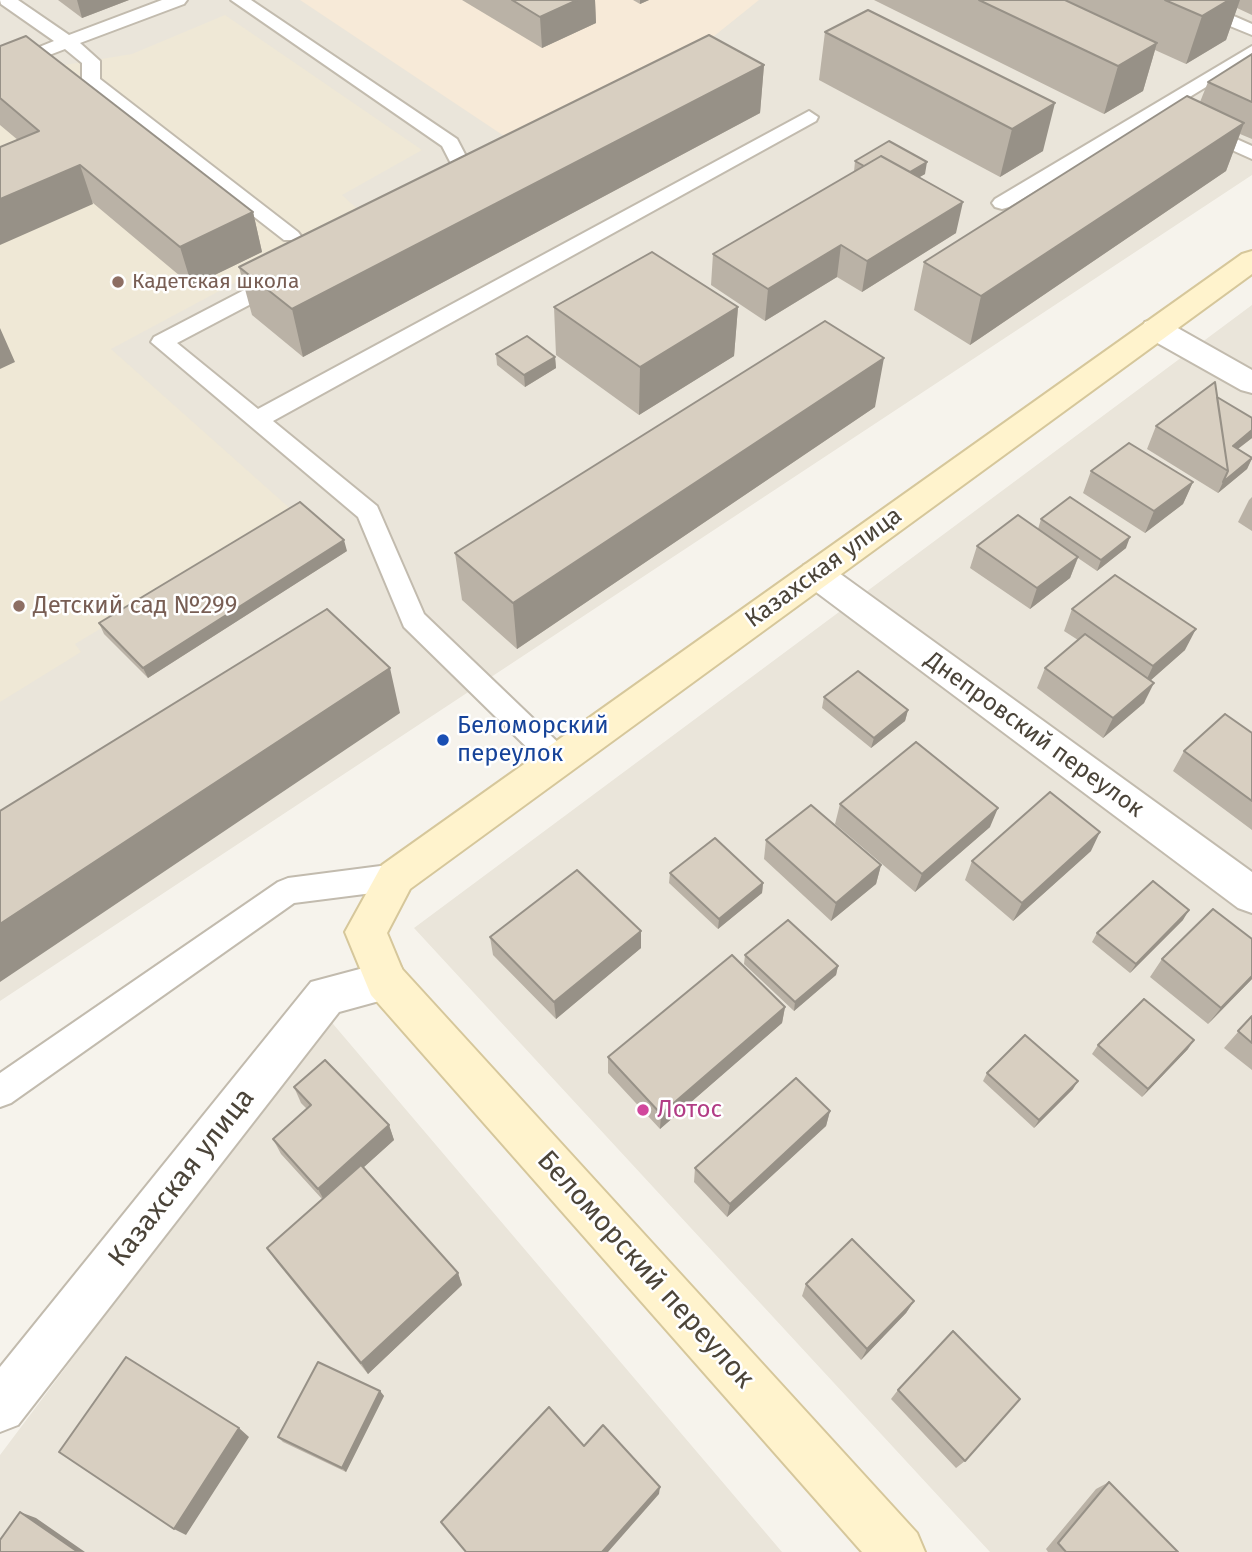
<!DOCTYPE html>
<html>
<head>
<meta charset="utf-8">
<style>
	body { margin:0 }
	canvas { display:block; background:#f6f3ec }
</style>
</head>
<body>
<canvas width="1252" height="1552"></canvas>
<script>
const ctx = document.querySelector('canvas').getContext('2d');
ctx.lineJoin = 'round';
function fillPath(path, color) { ctx.fillStyle = color; ctx.fill(path, 'evenodd'); }
const shape = rows => new Path2D(rows.map(r => 'M' + r).join(''));
function stroke(path, color, width, dash) { ctx.strokeStyle = color; ctx.lineWidth = width; ctx.lineCap = dash ? 'butt' : 'round'; ctx.setLineDash(dash || []); ctx.stroke(path); }
function drawText(font, color, halo, rows, align = 'center') {
  ctx.font = font + ' "Fira Sans",sans-serif'; ctx.lineWidth = 5; ctx.setLineDash([]); ctx.textBaseline = 'middle'; ctx.strokeStyle = halo; ctx.fillStyle = color; for (const [text, x, y, turn = 0] of rows) {
    ctx.save(); ctx.translate(x, y); ctx.rotate((+turn || 0) * Math.PI / 180); ctx.textAlign = isNaN(turn) ? turn : align; if (halo) ctx.strokeText(text, 0, 0); ctx.fillText(text, 0, 0); ctx.restore();
  }
}
fillPath(shape([
	[0,0,1252,0,1252,175,0,1001],
	[1252,305,1252,1552,990,1552,414,928],
	[328,1018,782,1552,0,1552,0,1455]
]), '#eae5da');
fillPath(shape([
	[300,0,759,0,698,49,513,142]
]), '#f7ead8');
fillPath(shape([
	[225,15,422,150,342,195,363,214,111,349,294,512,75,644,81,652,0,702,0,83,34,70,132,54]
]), '#efe8d6');
const lane = shape([
	[0,0,18,0,69,35,162,0,187,0,184,4,80,43,100,61,100,79,298,232,301,236,298,240,284,240,85,85,82,81,82,63,65,49,0,74,0,63,54,41,1,4,0,0],
	[231,0,251,0,457,139,479,181,476,185,462,185,442,146,231,0],
	[1173,0,1197,0,1252,24,1252,35,1176,4,1173,0],
	[1252,46,1252,59,1009,207,1002,209,995,207,992,203,995,199,1252,46],
	[809,111,818,117,816,121,273,421,377,506,424,614,568,752,572,760,568,768,558,771,548,768,404,627,358,517,151,342,154,337,273,275,287,275,291,280,287,285,177,343,258,409,809,111],
	[1201,123,1252,146,1252,159,1194,133,1192,129,1201,123],
	[396,864,406,868,411,877,406,886,396,890,294,903,11,1103,0,1107,0,1073,278,882,288,878,396,864]
]);
const street = shape([
	[1156,319,1167,322,1252,370,1252,393,1241,390,1145,336,1141,329,1145,322,1156,319],
	[816,561,828,565,1252,872,1252,913,1238,908,804,583,799,574,804,565,816,561],
	[386,962,401,967,407,981,401,995,339,1012,18,1425,0,1432,0,1367,311,982,386,962]
]);
const secondary = shape([
	[1252,251,1252,274,410,889,387,933,402,969,917,1533,925,1552,862,1552,371,995,345,932,382,865,1242,254,1252,251]
]);
stroke(lane, '#c2bbae', 4);
stroke(street, '#c2bbae', 4);
stroke(secondary, '#d6c79b', 4);
fillPath(lane, '#fff');
fillPath(street, '#fff');
fillPath(secondary, '#fff3cd');
fillPath(shape([
	[58,0,129,0,82,18],
	[462,0,595,0,596,23,542,48],
	[633,0,649,0,640,4],
	[874,0,1252,0,1252,15,1237,8,1226,40,1186,64,1155,50,1143,91,1104,114],
	[868,10,1043,151,1000,177,819,80,825,32],
	[0,46,253,212,262,252,192,286,0,125],
	[1252,54,1252,139,1240,134,1226,171,970,345,914,310,924,262,1200,102,1208,82],
	[764,65,760,113,303,357,252,315,239,267],
	[855,161,925,174,919,177,956,233,862,292,837,277,765,321,711,285,713,254,854,172],
	[554,307,738,307,734,356,639,415,556,355],
	[496,354,555,357,556,368,525,387,497,365],
	[1217,397,1252,418,1252,438,1238,449,1252,457,1252,459,1247,469,1218,493,1147,449,1156,426],
	[875,407,517,649,462,600,455,553],
	[1091,471,1193,482,1183,504,1145,533,1083,493],
	[1252,497,1252,531,1238,522,1249,500],
	[1041,519,1126,548,1097,571,1078,558,1070,578,1030,609,970,568,977,546,1038,529],
	[347,551,148,678,104,634,99,623],
	[1072,609,1185,650,1151,680,1144,703,1103,738,1037,688,1045,668,1078,640,1064,631],
	[824,697,908,710,905,721,871,748,822,708],
	[1252,733,1252,830,1173,771,1184,751],
	[840,804,990,827,915,892,835,824],
	[766,840,881,865,876,884,831,921,764,859],
	[1091,851,1013,921,965,880,972,861],
	[670,873,763,883,762,893,718,929,669,883],
	[1183,920,1130,973,1092,942,1097,933],
	[641,931,641,948,556,1019,493,955,490,937],
	[1252,939,1252,979,1208,1024,1150,977,1162,959],
	[745,955,838,966,836,975,794,1011,744,964],
	[785,1007,782,1023,660,1129,608,1073,608,1057],
	[1252,1016,1252,1070,1224,1048],
	[1098,1045,1188,1049,1142,1097,1092,1054],
	[987,1073,1073,1089,1034,1128,983,1081],
	[294,1087,389,1125,394,1140,364,1167,458,1273,462,1285,368,1374,276,1261,267,1248,322,1199,281,1154,273,1139,307,1109,301,1103],
	[830,1111,826,1126,727,1217,694,1182,695,1168],
	[806,1284,914,1301,906,1313,861,1360,802,1296],
	[898,1390,965,1461,956,1468,891,1399],
	[380,1391,384,1396,346,1472,283,1442,278,1437],
	[1109,1482,1178,1552,1048,1552,1046,1549,1096,1489]
]), '#bab2a6');
fillPath(shape([
	[77,0,129,0,82,18],
	[577,0,595,0,596,23,542,48,540,17],
	[640,0,649,0,640,4],
	[1229,0,1240,0,1226,40,1186,64,1202,16],
	[1157,43,1143,91,1104,114,1118,66],
	[764,65,760,113,303,357,292,309],
	[1055,103,1043,151,1000,177,1012,129],
	[1244,123,1226,171,970,345,981,296],
	[927,162,925,174,891,194,893,182],
	[80,165,93,204,0,245,0,199],
	[963,202,956,233,862,292,867,261],
	[253,212,262,252,192,286,180,247],
	[841,245,837,277,765,321,768,289],
	[738,307,734,356,639,415,640,367],
	[0,328,15,362,0,369],
	[555,357,556,368,525,387,524,375],
	[884,358,875,407,517,649,513,603],
	[1252,430,1252,438,1227,457,1233,446],
	[1252,458,1247,469,1218,493,1223,482],
	[1193,482,1183,504,1145,533,1154,511],
	[1130,537,1126,548,1097,571,1101,560],
	[344,540,347,551,148,678,143,668],
	[1078,557,1070,578,1030,609,1037,588],
	[1196,629,1185,650,1143,687,1153,666],
	[390,668,400,713,0,982,0,924],
	[1154,683,1144,703,1103,738,1113,718],
	[908,710,905,721,871,748,874,738],
	[998,808,990,827,915,892,922,874],
	[1100,832,1091,851,1013,921,1022,903],
	[881,865,876,884,831,921,836,903],
	[763,883,762,893,718,929,719,919],
	[1189,910,1183,920,1130,973,1136,964],
	[641,931,641,948,556,1019,554,1002],
	[838,966,836,975,794,1011,795,1002],
	[1252,976,1252,979,1208,1024,1221,1008],
	[785,1007,782,1023,660,1129,661,1114],
	[1194,1040,1188,1049,1142,1097,1148,1089],
	[1078,1081,1073,1089,1034,1128,1039,1120],
	[830,1111,826,1126,727,1217,730,1204],
	[389,1125,394,1140,325,1202,318,1189],
	[458,1273,462,1285,368,1374,361,1363],
	[914,1301,906,1313,861,1360,867,1349],
	[380,1391,384,1396,346,1472,342,1468],
	[239,1428,249,1437,186,1535,174,1529],
	[660,1487,659,1494,608,1552,602,1552],
	[20,1512,36,1518,85,1552,78,1552]
]), '#979187');
const building = shape([
	[512,0,577,0,540,17,512,0],
	[979,0,1065,0,1157,43,1118,66,979,0],
	[1165,0,1229,0,1202,16,1165,0],
	[868,10,1055,103,1012,129,825,32,868,10],
	[709,35,764,65,292,309,239,267,709,35],
	[26,36,253,212,180,247,80,165,0,199,0,147,39,131,0,98,0,46,26,36],
	[1252,54,1252,102,1208,82,1252,54],
	[1187,96,1244,123,981,296,924,262,1187,96],
	[889,141,927,162,910,172,881,156,864,166,855,161,889,141],
	[881,156,963,202,867,261,841,245,768,289,713,254,881,156],
	[652,252,738,307,640,367,554,307,652,252],
	[825,321,884,358,513,603,455,553,825,321],
	[527,336,555,357,524,375,496,354,527,336],
	[1215,382,1228,471,1156,426,1215,382],
	[1217,397,1252,418,1252,430,1233,446,1252,458,1223,482,1228,471,1217,397],
	[1129,443,1193,482,1154,511,1091,471,1129,443],
	[1070,497,1130,537,1101,560,1041,519,1070,497],
	[300,502,344,540,143,668,99,623,300,502],
	[1018,515,1078,557,1037,588,977,546,1018,515],
	[1115,575,1196,629,1153,666,1072,609,1115,575],
	[327,609,390,668,0,924,0,811,327,609],
	[1085,634,1154,683,1113,718,1045,668,1085,634],
	[858,671,908,710,874,738,824,697,858,671],
	[1225,714,1252,733,1252,801,1184,751,1225,714],
	[916,742,998,808,922,874,840,804,916,742],
	[1050,792,1100,832,1022,903,972,861,1050,792],
	[811,805,881,865,836,903,766,840,811,805],
	[715,838,763,883,719,919,670,873,715,838],
	[577,870,641,931,554,1002,490,937,577,870],
	[1153,881,1189,910,1136,964,1097,933,1153,881],
	[1213,909,1252,939,1252,976,1221,1008,1162,959,1213,909],
	[788,920,838,966,795,1002,745,955,788,920],
	[732,955,785,1007,661,1114,608,1057,732,955],
	[1144,999,1194,1040,1148,1089,1098,1045,1144,999],
	[1252,1016,1252,1043,1238,1031,1252,1016],
	[1025,1035,1078,1081,1039,1120,987,1073,1025,1035],
	[325,1060,389,1125,318,1189,273,1139,311,1105,294,1087,325,1060],
	[796,1078,830,1111,730,1204,695,1168,796,1078],
	[361,1165,458,1273,361,1363,267,1248,361,1165],
	[852,1239,914,1301,867,1349,806,1284,852,1239],
	[953,1331,1020,1399,965,1461,898,1390,953,1331],
	[126,1357,239,1428,174,1529,59,1452,126,1357],
	[318,1362,380,1391,342,1468,278,1437,318,1362],
	[549,1407,584,1446,603,1425,660,1487,602,1552,466,1552,441,1522,549,1407],
	[1109,1482,1178,1552,1066,1552,1058,1543,1109,1482],
	[20,1512,78,1552,0,1552,0,1540,20,1512]
]);
fillPath(building, '#d8cfc1');
stroke(building, '#979187', 2);
for (const [x, y, r, color] of [
	[118,282,7,"#8d6e63"],
	[19,606,7,"#8d6e63"],
	[443,740,7,"#1a4fb4"],
	[643,1110,7,"#d1479c"]
]) { const dot = new Path2D(); dot.arc(x, y, r, 0, 2 * Math.PI); ctx.fillStyle = color; ctx.fill(dot); stroke(dot, '#fff', 2.5); }
drawText('21px', '#785e54', '#fff', [
	["Кадетская школа",132,282]
], 'left');
drawText('24px', '#4b4439', '#fff', [
	["Казахская улица",824,568,-36],
	["Днепровский переулок",1034,735,36]
]);
drawText('24px', '#785e54', '#fff', [
	["Детский сад №299",33,606]
], 'left');
drawText('24px', '#164399', '#fff', [
	["Беломорский",457,726],
	["переулок",457,754]
], 'left');
drawText('24px', '#b23c85', '#fff', [
	["Лотос",657,1110]
], 'left');
drawText('28px', '#4b4439', '#fff', [
	["Казахская улица",182,1178,-52],
	["Беломорский переулок",645,1270,48]
]);
</script>
</body>
</html>
